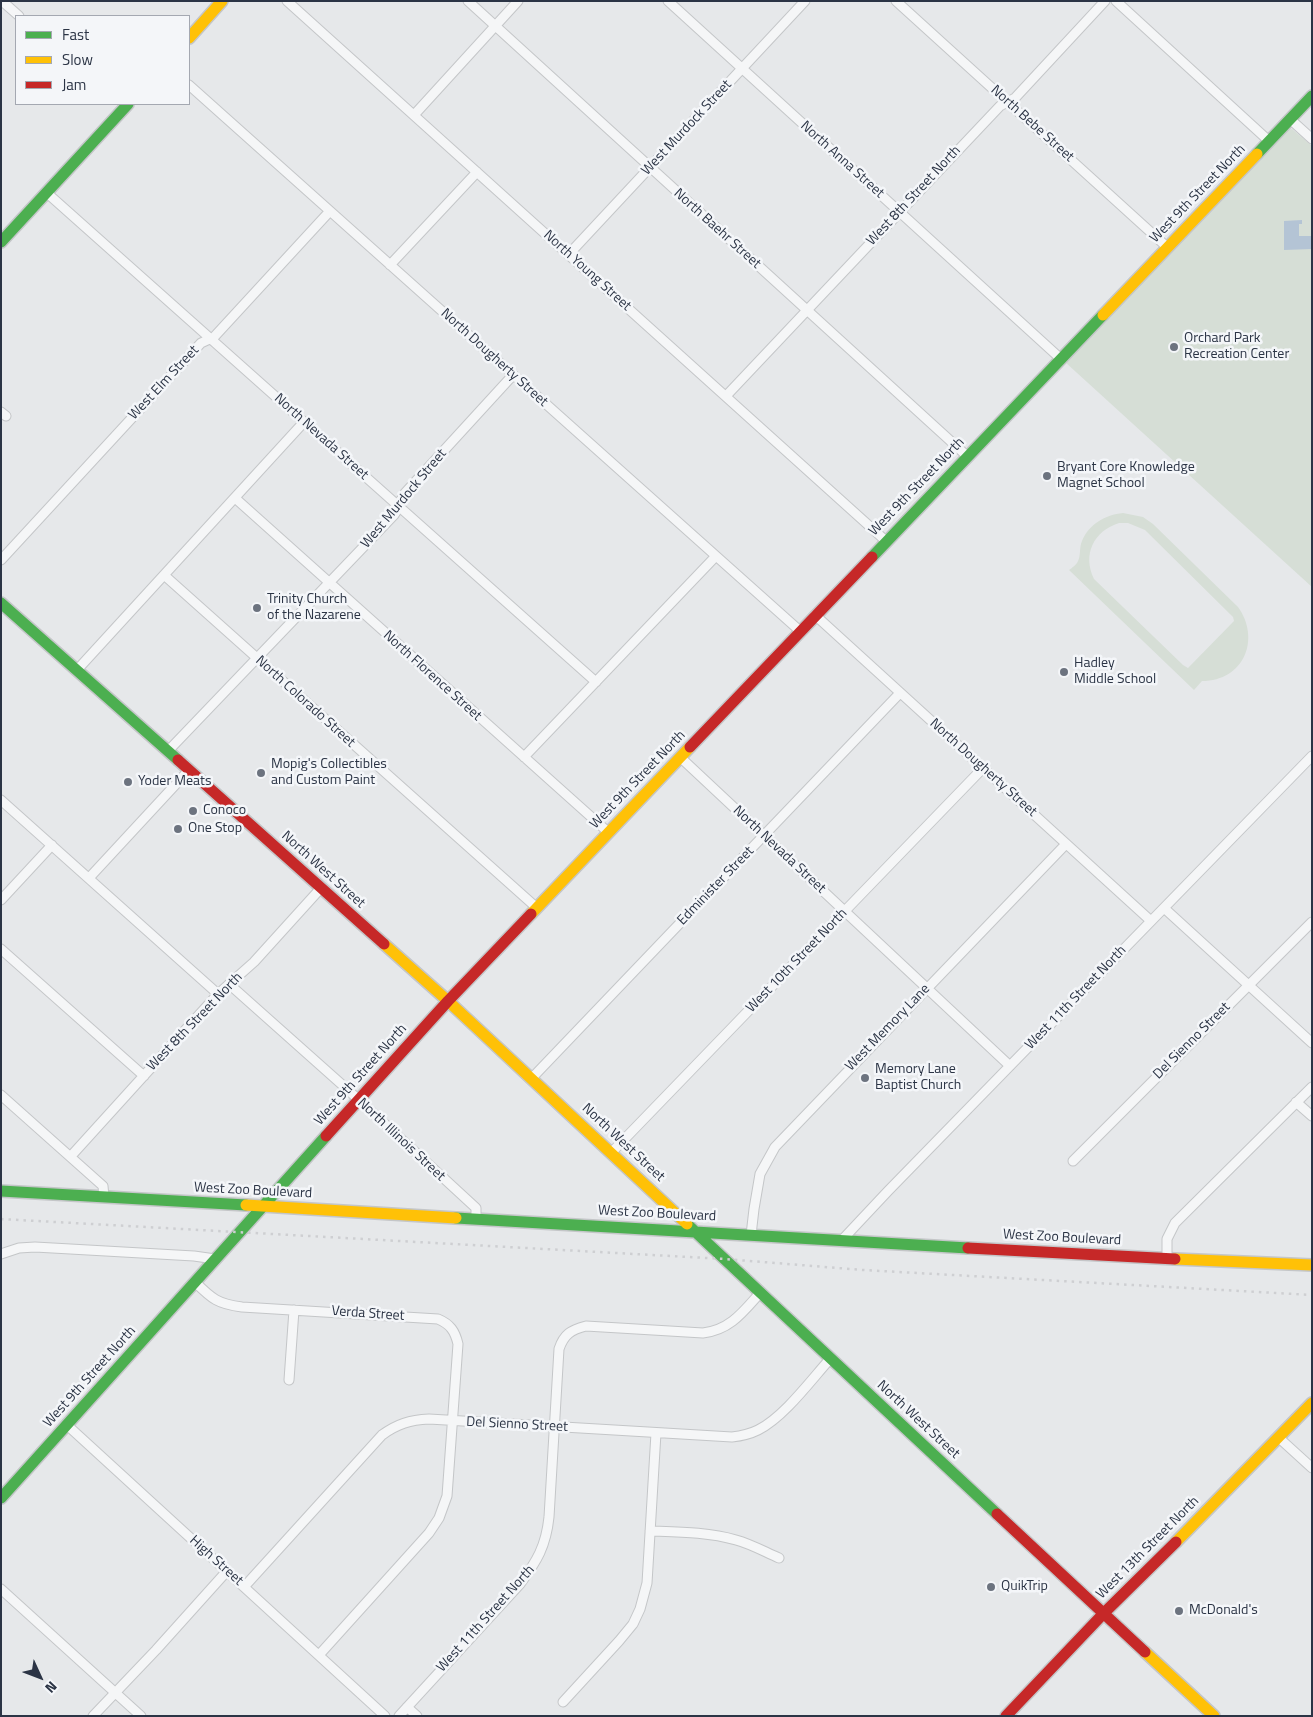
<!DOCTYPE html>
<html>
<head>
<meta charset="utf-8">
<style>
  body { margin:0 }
  #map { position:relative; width:1313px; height:1717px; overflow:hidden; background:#e6e8ea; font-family:"Titillium Web",sans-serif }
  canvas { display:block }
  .frame { position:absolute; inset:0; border:2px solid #2b3445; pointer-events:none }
  .legend { position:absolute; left:15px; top:15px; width:175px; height:90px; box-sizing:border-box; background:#f4f6f9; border:1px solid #a4a8b1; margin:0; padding:6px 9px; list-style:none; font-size:15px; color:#2b3445 }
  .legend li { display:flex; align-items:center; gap:10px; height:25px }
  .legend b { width:25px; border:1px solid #a4a8b1 }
  .north { position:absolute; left:15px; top:1652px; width:50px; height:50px; -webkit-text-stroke:4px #f4f6f9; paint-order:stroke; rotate:133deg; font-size:14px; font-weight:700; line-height:20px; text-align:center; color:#2b3445 }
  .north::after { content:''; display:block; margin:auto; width:18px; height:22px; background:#2b3445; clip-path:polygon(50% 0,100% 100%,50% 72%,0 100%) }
</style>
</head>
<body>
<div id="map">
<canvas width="1313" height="1717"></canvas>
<div class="frame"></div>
<ul class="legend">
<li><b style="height:6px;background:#4caf50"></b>Fast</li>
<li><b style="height:6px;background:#ffc107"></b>Slow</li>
<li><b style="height:6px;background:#c62828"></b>Jam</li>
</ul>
<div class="north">N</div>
</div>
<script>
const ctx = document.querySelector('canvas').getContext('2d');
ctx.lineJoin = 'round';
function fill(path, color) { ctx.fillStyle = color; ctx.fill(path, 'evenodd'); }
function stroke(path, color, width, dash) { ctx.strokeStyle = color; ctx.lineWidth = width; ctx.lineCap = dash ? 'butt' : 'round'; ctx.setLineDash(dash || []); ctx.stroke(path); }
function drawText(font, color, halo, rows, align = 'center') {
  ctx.font = font + ' "Titillium Web",sans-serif'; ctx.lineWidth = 5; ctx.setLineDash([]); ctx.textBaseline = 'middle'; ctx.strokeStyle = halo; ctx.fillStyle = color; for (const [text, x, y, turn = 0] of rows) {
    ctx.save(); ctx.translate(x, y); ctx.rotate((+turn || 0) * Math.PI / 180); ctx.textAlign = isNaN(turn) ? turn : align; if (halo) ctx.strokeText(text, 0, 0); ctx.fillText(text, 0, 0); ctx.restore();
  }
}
const green = new Path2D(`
  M 1292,129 L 1312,146 L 1312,587 L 1065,362 L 1287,130 Z
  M 1123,513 L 1143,517 L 1153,524 L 1238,607 C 1261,639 1244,681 1202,681 L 1194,690 L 1069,570 C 1072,568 1077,564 1078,561 C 1081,556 1079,547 1082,541 C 1089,524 1105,515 1123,513 ZM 1119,523 L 1128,523 L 1145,530 L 1233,617 L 1234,621 L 1188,668 L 1183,665 L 1094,579 C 1082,554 1094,531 1119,523 Z`);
const water = new Path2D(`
  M 1302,220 L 1302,224 L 1299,224 L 1299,236 L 1312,236 L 1312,249 L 1284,250 L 1284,221 Z`);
const street = new Path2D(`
  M 2,1 L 19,16
  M 287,1 L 886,541
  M 468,1 L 967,456
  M 668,1 L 1061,359
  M 896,1 L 1167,247
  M 1116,1 L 1269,141
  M 189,85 L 800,631
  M 414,115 L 518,1
  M 1290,119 L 1312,139
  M 47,193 L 596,682
  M 569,254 L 805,1
  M 390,265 L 477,172
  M 726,396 L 1000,106 L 1015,98 L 1105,1
  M 1,412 L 6,416
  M 235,498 L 608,832
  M 1,560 L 201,343 L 214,337 L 330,211
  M 164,575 L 537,908
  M 815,615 L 1151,921
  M 77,670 L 304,422
  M 168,751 L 394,515 C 399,508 400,500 405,493 L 513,375
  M 524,757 L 716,556
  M 680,757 L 1010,1066
  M 1,800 L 218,994
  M 89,878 L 189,770
  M 1,900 L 52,845
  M 1164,908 L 1312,1043
  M 1,949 L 144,1076
  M 229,984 L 348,1090 L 476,1208 L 476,1219
  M 531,1079 L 900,693
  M 1,1095 L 103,1186 L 104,1197
  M 1296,1102 L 1312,1116
  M 611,1153 L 983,768
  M 71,1156 L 188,1027 L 218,994 L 254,962 L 321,888
  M 1073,1161 L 1312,922
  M 751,1235 L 754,1209 L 760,1174 L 775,1147 L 1066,844
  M 842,1240 L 888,1191 L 1312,756
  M 1,1254 L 19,1248 L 35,1247 L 194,1256 L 215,1259
  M 1167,1259 L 1167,1239 L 1175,1223 L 1312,1087
  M 195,1282 C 212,1299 218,1304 242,1307 L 438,1319 C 450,1324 455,1331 458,1344 L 447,1496 L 439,1518 L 429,1533 L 319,1655
  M 289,1380 L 294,1310
  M 67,1425 L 385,1716
  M 1278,1437 L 1312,1468
  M 650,1531 C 679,1532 708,1532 736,1540 C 751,1544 765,1552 779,1558
  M 244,1587 L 382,1435 C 397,1424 410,1420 429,1419 L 732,1437 C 741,1436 750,1434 758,1430 C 784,1417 811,1380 830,1359
  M 1,1589 L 141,1716
  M 563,1702 L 619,1641 L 633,1624 L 640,1609 L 647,1583 L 656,1433
  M 407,1707 L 417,1716
  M 93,1716 L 156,1650 L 227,1571
  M 399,1716 L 520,1584 C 537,1561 546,1546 549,1517 L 559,1349 C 564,1334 571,1330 586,1326 L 703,1333 C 730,1330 743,1312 760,1293`);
const fast = new Path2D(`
  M 1257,154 L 1312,96
  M 1,242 L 128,104
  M 872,557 L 1103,315
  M 1,603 L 178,760
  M 1,1191 L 246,1205
  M 456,1218 L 968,1248
  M 687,1224 L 997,1514
  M 1,1498 L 326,1136`);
const slow = new Path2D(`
  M 189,38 L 222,1
  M 1103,315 L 1257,154
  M 531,914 L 690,747
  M 384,944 L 448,1001 L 687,1224
  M 246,1205 L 456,1218
  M 1175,1259 L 1312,1265
  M 1176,1542 L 1312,1403
  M 1145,1652 L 1214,1716`);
const jam = new Path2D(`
  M 690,747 L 872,557
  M 178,760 L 384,944
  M 326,1136 L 448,1001 L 531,914
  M 968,1248 L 1175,1259
  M 997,1514 L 1145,1652
  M 1006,1716 L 1104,1613 L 1176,1542`);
const rail = new Path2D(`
  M 1,1219 L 725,1259 L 863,1270 L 1312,1295`);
const markers = [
  [1174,347,5,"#6c737f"],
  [1047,476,5,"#6c737f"],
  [257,608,5,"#6c737f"],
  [1064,672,5,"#6c737f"],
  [261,773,5,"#6c737f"],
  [128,782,5,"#6c737f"],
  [193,811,5,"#6c737f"],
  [178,829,5,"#6c737f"],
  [865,1078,5,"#6c737f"],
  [991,1587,5,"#6c737f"],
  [1179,1611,5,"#6c737f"]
];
const streetNames = [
  ["North Bebe Street",1032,124,42],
  ["West Murdock Street",687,128,-47],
  ["North Anna Street",842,160,42],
  ["West 9th Street North",1198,194,-46],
  ["West 8th Street North",914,196,-47],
  ["North Baehr Street",717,229,42],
  ["North Young Street",587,271,42],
  ["North Dougherty Street",494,358,42],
  ["West Elm Street",164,383,-47],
  ["North Nevada Street",321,437,42],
  ["West 9th Street North",917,487,-46],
  ["West Murdock Street",404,499,-50],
  ["North Florence Street",432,676,42],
  ["North Colorado Street",305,702,42],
  ["North Dougherty Street",983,768,42],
  ["West 9th Street North",638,780,-46],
  ["North Nevada Street",779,850,43],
  ["North West Street",323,870,42],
  ["Edminister Street",716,886,-46],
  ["West 10th Street North",797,961,-46],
  ["West 11th Street North",1076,998,-46],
  ["West 8th Street North",195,1022,-46],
  ["West Memory Lane",888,1028,-46],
  ["Del Sienno Street",1192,1041,-45],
  ["West 9th Street North",361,1075,-48],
  ["North Illinois Street",401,1140,43],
  ["North West Street",623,1143,43],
  ["West Zoo Boulevard",253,1191,3],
  ["West Zoo Boulevard",657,1214,3],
  ["West Zoo Boulevard",1062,1238,3],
  ["Verda Street",368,1314,4],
  ["West 9th Street North",90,1377,-48],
  ["North West Street",918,1420,43],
  ["Del Sienno Street",517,1425,3],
  ["West 13th Street North",1148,1548,-45],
  ["High Street",216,1561,42],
  ["West 11th Street North",486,1619,-48]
];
const poiNames = [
  ["Orchard Park",1184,339],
  ["Recreation Center",1184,355],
  ["Bryant Core Knowledge",1057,468],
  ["Magnet School",1057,484],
  ["Trinity Church",267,600],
  ["of the Nazarene",267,616],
  ["Hadley",1074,664],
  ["Middle School",1074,680],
  ["Mopig's Collectibles",271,765],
  ["and Custom Paint",271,781],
  ["Yoder Meats",138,782],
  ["Conoco",203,811],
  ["One Stop",188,829],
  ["Memory Lane",875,1070],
  ["Baptist Church",875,1086],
  ["QuikTrip",1001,1587],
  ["McDonald's",1189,1611]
];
fill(green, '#d6ded6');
fill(water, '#b4c4d5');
stroke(street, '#c4c6c8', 11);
stroke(fast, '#c4c6c8', 14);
stroke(slow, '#c4c6c8', 14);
stroke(jam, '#c4c6c8', 14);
stroke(street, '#f5f6f7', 9);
stroke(fast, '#4caf50', 11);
stroke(slow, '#ffc107', 11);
stroke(jam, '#c62828', 11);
stroke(rail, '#cecfd2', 2.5, [2.5, 5]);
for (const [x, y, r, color] of markers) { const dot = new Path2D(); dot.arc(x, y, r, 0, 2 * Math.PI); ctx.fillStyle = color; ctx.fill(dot); stroke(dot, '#f4f6f9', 2); }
drawText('14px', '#2b3445', '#f4f6f9', streetNames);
drawText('14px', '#2b3445', '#f4f6f9', poiNames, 'left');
</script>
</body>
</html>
